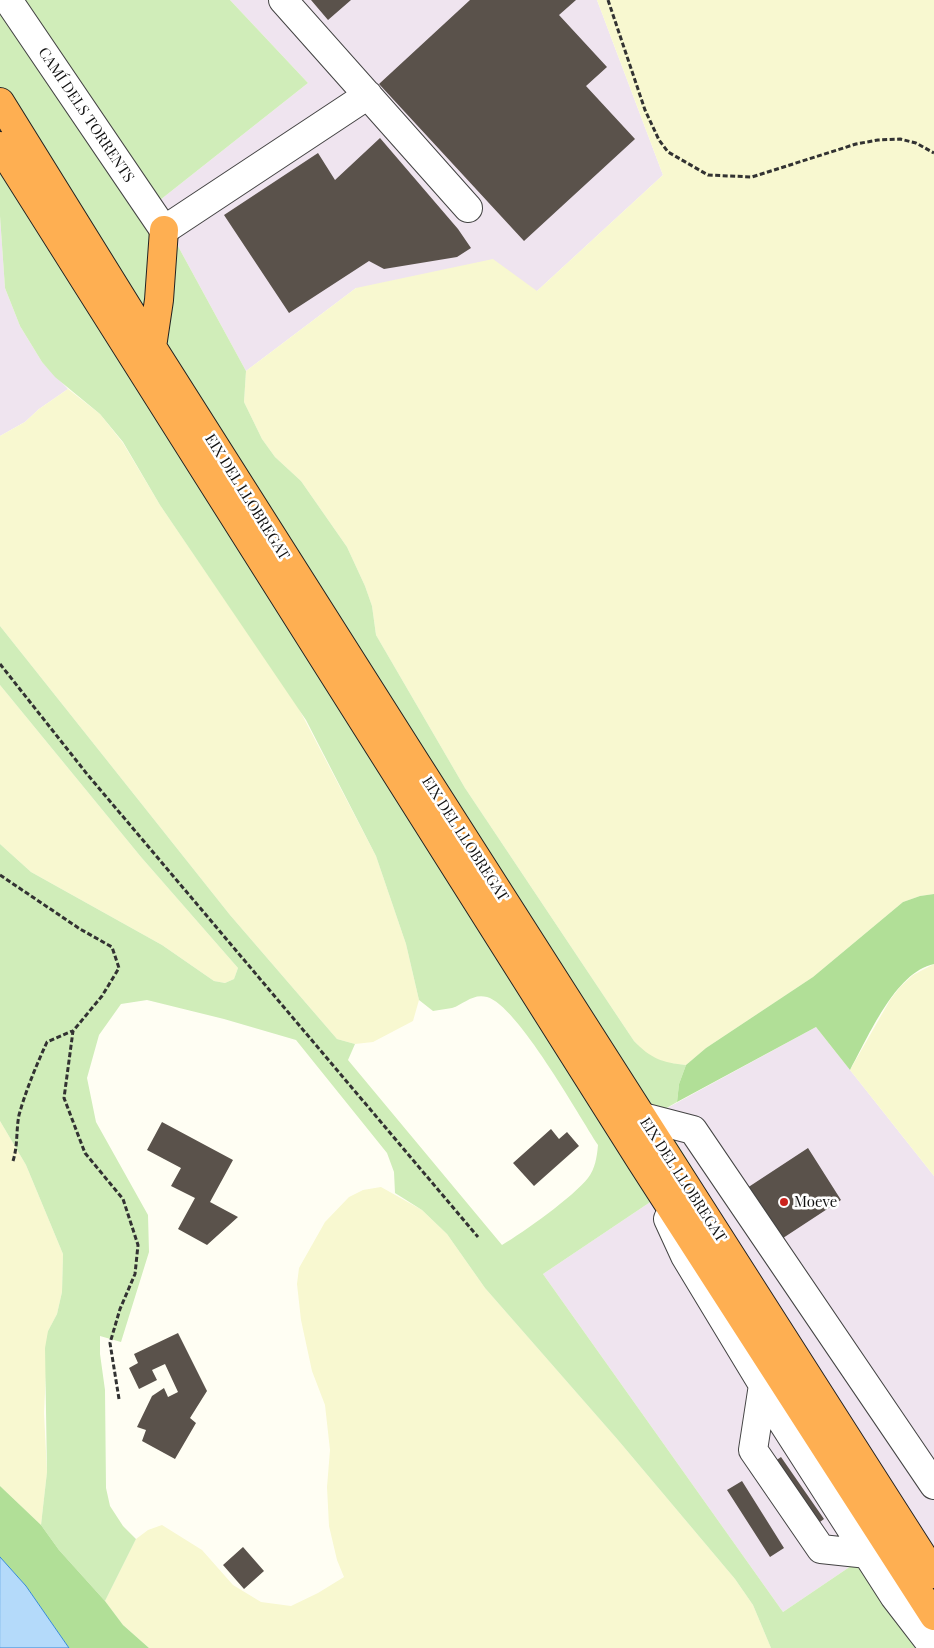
<!DOCTYPE html>
<html>
<head>
<meta charset="utf-8">
<style>
  body { margin:0 }
  canvas { display:block; background:#fffef3 }
</style>
</head>
<body>
<canvas width="934" height="1648"></canvas>
<script>
const ctx = document.querySelector('canvas').getContext('2d');
ctx.lineJoin = 'round';
function fill(path, color) { ctx.fillStyle = color; ctx.fill(path, 'evenodd'); }
function stroke(path, color, width, dash) { ctx.strokeStyle = color; ctx.lineWidth = width; ctx.lineCap = dash ? 'butt' : 'round'; ctx.setLineDash(dash || []); ctx.stroke(path); }
function drawText(font, color, halo, rows, align = 'center') {
  ctx.font = font + ' "Playfair Display",serif'; ctx.lineWidth = 5; ctx.setLineDash([]); ctx.textBaseline = 'middle'; ctx.strokeStyle = halo; ctx.fillStyle = color; for (const [text, x, y, turn = 0] of rows) {
    ctx.save(); ctx.translate(x, y); ctx.rotate((+turn || 0) * Math.PI / 180); ctx.textAlign = isNaN(turn) ? turn : align; if (halo) ctx.strokeText(text, 0, 0); ctx.fillText(text, 0, 0); ctx.restore();
  }
}
const industrial = new Path2D(`
  M 230,0 L 597,0 L 663,175 L 537,291 L 356,288 L 246,371 L 155,204 L 308,83 Z
  M 0,216 L 5,288 L 20,326 L 42,362 L 68,389 L 39,409 L 25,422 L 0,436 Z
  M 816,1027 L 934,1176 L 934,1548 L 916,1522 L 783,1612 L 543,1274 L 695,1172 L 658,1113 Z`);
const farmland = new Path2D(`
  M 597,0 L 934,0 L 934,894 L 920,896 L 903,902 L 813,977 L 706,1048 L 686,1065 L 667,1063 L 647,1055 L 634,1041 L 465,788 L 376,635 L 372,606 L 365,586 L 347,547 L 301,481 L 275,457 L 262,439 L 244,402 L 246,371 L 356,288 L 493,259 L 537,291 L 663,175 Z
  M 68,389 L 100,414 L 123,443 L 160,505 L 298,707 L 376,856 L 406,944 L 419,1000 L 413,1021 L 373,1042 L 355,1044 L 337,1039 L 230,915 L 0,626 L 0,436 L 25,422 L 39,409 Z
  M 0,685 L 141,857 L 238,968 L 234,979 L 225,983 L 214,981 L 162,945 L 31,872 L 0,844 Z
  M 934,964 L 934,1176 L 850,1070 L 890,1000 L 900,987 L 913,975 Z
  M 0,1121 L 26,1165 L 63,1254 L 62,1292 L 57,1314 L 48,1331 L 44,1413 L 47,1472 L 41,1525 L 0,1486 Z
  M 381,1187 L 422,1210 L 447,1234 L 485,1288 L 618,1440 L 735,1579 L 753,1605 L 771,1648 L 149,1648 L 123,1625 L 105,1601 L 136,1539 L 148,1530 L 162,1525 L 202,1550 L 233,1585 L 261,1602 L 291,1606 L 318,1593 L 344,1577 L 337,1560 L 329,1526 L 327,1487 L 330,1450 L 325,1405 L 312,1371 L 301,1320 L 297,1284 L 299,1268 L 325,1222 L 349,1197 L 363,1190 Z`);
const green = new Path2D(`
  M 0,0 L 230,0 L 308,83 L 155,204 L 246,371 L 244,402 L 262,439 L 275,457 L 301,481 L 347,547 L 365,586 L 372,606 L 376,635 L 465,788 L 634,1041 C 650,1058 663,1063 686,1065 L 679,1084 L 677,1102 L 658,1113 L 695,1172 L 543,1274 L 783,1612 L 916,1522 L 934,1548 L 934,1648 L 771,1648 L 753,1605 L 735,1579 L 618,1440 L 485,1288 L 447,1234 L 422,1210 L 395,1193 L 394,1172 L 387,1153 L 296,1040 L 224,1019 L 147,1000 L 121,1004 L 99,1035 L 87,1078 L 96,1122 L 148,1215 L 149,1252 L 121,1342 L 100,1336 L 100,1354 L 105,1390 L 106,1488 L 110,1506 L 123,1526 L 136,1539 L 105,1601 L 59,1550 L 41,1525 L 47,1472 L 45,1348 L 48,1331 L 57,1314 L 62,1292 L 63,1254 L 26,1165 L 0,1121 L 0,844 L 31,872 L 162,945 L 214,981 L 225,983 L 234,979 L 238,968 L 141,857 L 0,685 L 0,626 L 230,915 L 337,1039 L 355,1044 L 348,1060 L 502,1245 C 524,1232 573,1197 588,1178 C 595,1169 597,1157 598,1145 C 579,1116 517,1005 487,997 C 473,993 464,1004 452,1008 C 446,1009 439,1010 433,1011 L 419,1000 L 406,944 L 376,856 L 306,720 L 160,505 L 123,442 L 100,414 L 55,377 L 42,362 L 20,326 L 5,288 L 0,216 Z`);
const forest = new Path2D(`
  M 934,894 L 934,964 C 895,972 868,1038 850,1070 L 816,1027 L 677,1102 L 679,1084 L 686,1065 L 706,1048 L 813,977 L 903,902 L 920,896 Z
  M 0,1486 L 41,1525 L 59,1550 L 105,1601 L 123,1625 L 149,1648 L 69,1648 L 26,1586 L 0,1557 Z`);
const water = new Path2D(`
  M 0,1557 L 26,1586 L 69,1648 L 0,1648 Z`);
const building = new Path2D(`
  M 311,0 L 351,0 L 328,20 Z
  M 470,0 L 576,0 L 559,15 L 607,67 L 586,86 L 635,139 L 524,241 L 379,84 Z
  M 380,138 L 458,229 L 471,248 L 457,257 L 384,269 L 369,261 L 289,313 L 224,215 L 318,153 L 335,180 Z
  M 162,1122 L 233,1160 L 210,1202 L 238,1217 L 207,1245 L 178,1229 L 195,1198 L 171,1186 L 181,1168 L 147,1150 Z
  M 551,1129 L 559,1139 L 567,1132 L 579,1146 L 534,1186 L 513,1163 Z
  M 808,1148 L 841,1200 L 780,1240 L 747,1188 Z
  M 178,1333 L 207,1391 L 190,1418 L 196,1423 L 175,1459 L 142,1441 L 146,1430 L 137,1427 L 152,1396 L 164,1388 L 168,1397 L 178,1392 L 165,1364 L 152,1370 L 157,1380 L 139,1389 L 129,1368 L 138,1363 L 134,1354 Z
  M 781,1457 L 824,1519 L 801,1536 L 758,1473 Z
  M 742,1481 L 784,1548 L 770,1557 L 727,1490 Z
  M 243,1547 L 264,1571 L 244,1589 L 223,1565 Z`);
const path = new Path2D(`
  M 608,0 L 645,110 L 659,140 L 668,152 L 708,175 L 752,177 L 856,144 L 878,140 L 900,139 L 916,143 L 934,153
  M 0,664 L 87,774 L 478,1237
  M 0,875 L 80,929 L 112,947 L 119,968 L 102,996 L 73,1031 L 64,1098 L 85,1153 L 123,1199 L 138,1245 L 135,1274 L 120,1309 L 110,1343 L 119,1399
  M 13,1161 C 18,1145 16,1130 19,1115 C 26,1090 36,1066 47,1042 L 72,1031`);
const minor = new Path2D(`
  M 8,0 L 164,230 L 368,95
  M 283,0 L 468,208
  M 643,1117 L 693,1130 L 934,1485
  M 668,1219 L 685,1256 L 763,1385 L 783,1423 L 894,1596 L 934,1648
  M 763,1385 L 753,1450 L 821,1549 L 868,1554`);
const highway = new Path2D(`
  M 0,102 L 152,347 L 416,763 L 934,1574
  M 0,146 L 641,1161 L 934,1616
  M 152,347 L 159,300 L 164,230`);
const markers = [
  [784,1202,5,"#cb231d"]
];
const streetNames = [
  ["CAMÍ DELS TORRENTS",86,115,56],
  ["EIX DEL LLOBREGAT",247,497,58],
  ["EIX DEL LLOBREGAT",465,839,57],
  ["EIX DEL LLOBREGAT",683,1180,57]
];
const poiNames = [
  ["Moeve",794,1202]
];
fill(industrial, '#efe4ef');
fill(farmland, '#f8f8d0');
fill(green, '#d0edb9');
fill(forest, '#b1df97');
fill(water, '#b4dafa');
stroke(water, '#3589d7', 1);
fill(building, '#5a524b');
stroke(minor, '#434343', 30);
stroke(highway, '#212121', 30);
stroke(path, '#323232', 3, [5, 2.5]);
stroke(minor, '#fff', 28);
stroke(highway, '#feaf52', 28);
for (const [x, y, r, color] of markers) { const dot = new Path2D(); dot.arc(x, y, r, 0, 2 * Math.PI); ctx.fillStyle = color; ctx.fill(dot); stroke(dot, '#fff', 2); }
drawText('15px', '#101010', '#fff', streetNames);
drawText('15px', '#101010', '#fff', poiNames, 'left');
</script>
</body>
</html>
